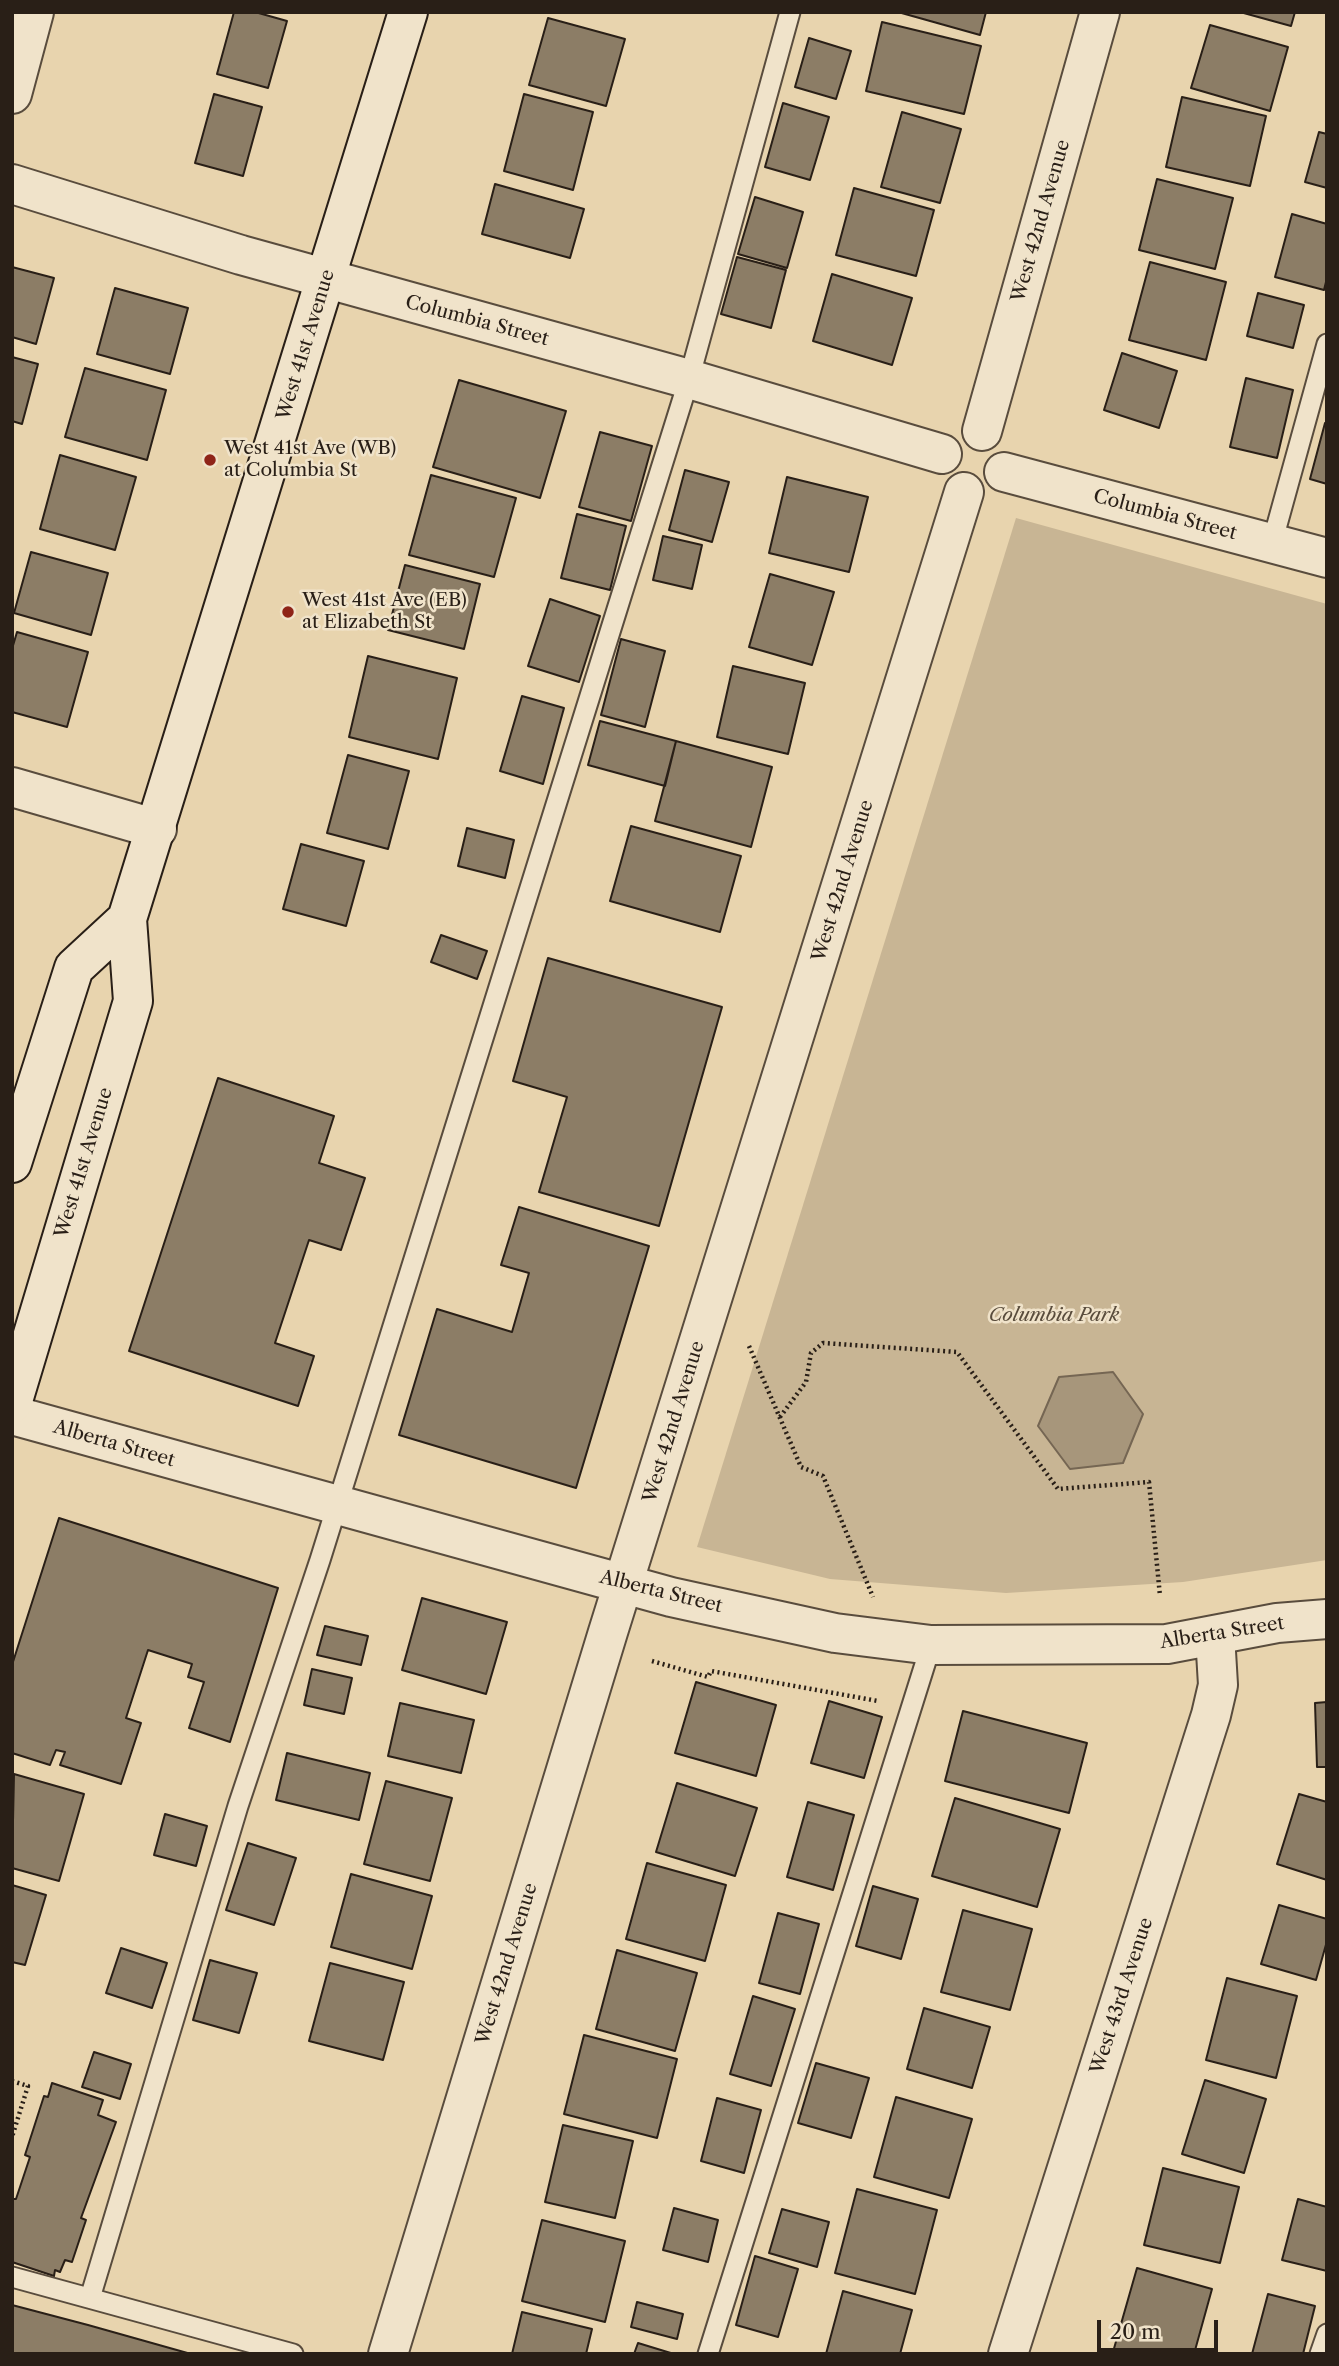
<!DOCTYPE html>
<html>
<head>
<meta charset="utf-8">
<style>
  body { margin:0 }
  #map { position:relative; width:1339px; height:2366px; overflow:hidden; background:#e8d4ae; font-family:"Libre Caslon Text",serif }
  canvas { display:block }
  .frame { position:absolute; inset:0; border:14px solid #291f17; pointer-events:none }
  .scale { position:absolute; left:1097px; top:2320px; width:121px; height:32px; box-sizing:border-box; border:4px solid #291f17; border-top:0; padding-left:9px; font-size:21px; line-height:24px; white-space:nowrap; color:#291f17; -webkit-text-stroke:5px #f0e3ca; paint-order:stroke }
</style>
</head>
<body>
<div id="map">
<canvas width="1339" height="2366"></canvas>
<div class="frame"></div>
<div class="scale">20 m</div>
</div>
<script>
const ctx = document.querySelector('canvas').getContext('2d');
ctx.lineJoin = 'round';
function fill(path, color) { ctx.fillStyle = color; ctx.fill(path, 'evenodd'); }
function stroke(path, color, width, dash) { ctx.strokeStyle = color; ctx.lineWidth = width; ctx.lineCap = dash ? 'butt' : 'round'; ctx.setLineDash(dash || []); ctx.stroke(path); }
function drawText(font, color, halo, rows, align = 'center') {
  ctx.font = font + ' "Libre Caslon Text",serif'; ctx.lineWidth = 5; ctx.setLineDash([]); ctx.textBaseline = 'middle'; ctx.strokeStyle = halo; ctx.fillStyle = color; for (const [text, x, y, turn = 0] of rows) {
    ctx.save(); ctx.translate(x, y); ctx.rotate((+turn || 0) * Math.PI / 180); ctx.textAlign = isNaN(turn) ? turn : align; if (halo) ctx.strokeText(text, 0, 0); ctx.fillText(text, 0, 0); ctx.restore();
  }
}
const green = new Path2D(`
  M 1016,518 L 1327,604 L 1327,1560 L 1183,1582 L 1006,1593 L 830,1579 L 697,1547 Z`);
const water = new Path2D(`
  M 1113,1372 L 1143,1414 L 1123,1463 L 1070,1469 L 1038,1426 L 1059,1377 Z`);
const building = new Path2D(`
  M 234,12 L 255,12 L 287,21 L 268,88 L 217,74 Z
  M 898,12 L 986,12 L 980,35 Z
  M 1240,12 L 1295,12 L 1291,26 Z
  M 548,18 L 625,39 L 606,106 L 529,85 Z
  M 882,22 L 981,46 L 964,114 L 866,91 Z
  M 1210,25 L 1288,47 L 1270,111 L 1191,88 Z
  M 809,38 L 851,51 L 836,99 L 795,87 Z
  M 214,94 L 262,107 L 243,176 L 195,163 Z
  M 524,94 L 593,112 L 573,190 L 504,171 Z
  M 1182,97 L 1266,116 L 1250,186 L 1166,167 Z
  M 783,103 L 829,117 L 810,180 L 765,167 Z
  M 902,112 L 961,129 L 940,203 L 881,187 Z
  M 1319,132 L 1327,134 L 1327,188 L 1305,182 Z
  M 1157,179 L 1233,198 L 1215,269 L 1139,250 Z
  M 495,184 L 584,209 L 570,258 L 482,234 Z
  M 854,188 L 934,210 L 916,276 L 836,255 Z
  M 755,197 L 803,212 L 787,268 L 738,254 Z
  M 1292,214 L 1327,224 L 1327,278 L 1324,290 L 1275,277 Z
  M 737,257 L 786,270 L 771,328 L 721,314 Z
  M 1150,262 L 1226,282 L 1206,360 L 1129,340 Z
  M 12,267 L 54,278 L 36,344 L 12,337 Z
  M 832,274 L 912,298 L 892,365 L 813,341 Z
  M 115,288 L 188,308 L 170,374 L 97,354 Z
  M 1258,293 L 1304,305 L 1293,348 L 1247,336 Z
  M 1122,353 L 1177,371 L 1159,428 L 1104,410 Z
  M 12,357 L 38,364 L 22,424 L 12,421 Z
  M 85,368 L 166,390 L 147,460 L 65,437 Z
  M 1246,378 L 1293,390 L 1277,458 L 1230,447 Z
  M 459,380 L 566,411 L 540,498 L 433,467 Z
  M 1325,423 L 1327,424 L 1327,484 L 1310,479 Z
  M 600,432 L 652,446 L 631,521 L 579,507 Z
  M 60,455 L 136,477 L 115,550 L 40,529 Z
  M 685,470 L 729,482 L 712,542 L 669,530 Z
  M 431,475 L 516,498 L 494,577 L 409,555 Z
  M 787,477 L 868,497 L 849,572 L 769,553 Z
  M 577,514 L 626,526 L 610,590 L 561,578 Z
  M 663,536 L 702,545 L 692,589 L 653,580 Z
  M 31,552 L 108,573 L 91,635 L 14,613 Z
  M 405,565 L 480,584 L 464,649 L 388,630 Z
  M 770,574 L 834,592 L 812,665 L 749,647 Z
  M 550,599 L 600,616 L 579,682 L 528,666 Z
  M 17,632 L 88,652 L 67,727 L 12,712 L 12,649 Z
  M 621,639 L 665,651 L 645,727 L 601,715 Z
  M 368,656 L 457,678 L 438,759 L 349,737 Z
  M 733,666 L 805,683 L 788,754 L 717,737 Z
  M 522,696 L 564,708 L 543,784 L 500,771 Z
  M 600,721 L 676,741 L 665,786 L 588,765 Z
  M 676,741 L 772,767 L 751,847 L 655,821 Z
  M 348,755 L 409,771 L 388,849 L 327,833 Z
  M 631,826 L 741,856 L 720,932 L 610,901 Z
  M 467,828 L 514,840 L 505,878 L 458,866 Z
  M 301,844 L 364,861 L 346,926 L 283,909 Z
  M 441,935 L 487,951 L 477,979 L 431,962 Z
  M 548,958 L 722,1007 L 659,1226 L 539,1192 L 567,1097 L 513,1081 Z
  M 218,1078 L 334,1116 L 319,1163 L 365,1178 L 341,1250 L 309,1240 L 275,1343 L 314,1356 L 298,1406 L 129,1351 Z
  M 519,1207 L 649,1246 L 576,1488 L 399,1435 L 437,1309 L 512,1332 L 529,1273 L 501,1265 Z
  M 59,1518 L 278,1588 L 230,1742 L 189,1728 L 204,1682 L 188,1677 L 192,1664 L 148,1650 L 126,1718 L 141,1723 L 121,1784 L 60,1765 L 65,1752 L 56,1750 L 50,1765 L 12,1753 L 12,1665 Z
  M 422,1598 L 507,1622 L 486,1694 L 402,1670 Z
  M 325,1626 L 368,1636 L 361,1665 L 317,1655 Z
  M 312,1669 L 352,1678 L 344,1714 L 304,1705 Z
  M 696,1682 L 776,1705 L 756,1776 L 675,1753 Z
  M 829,1701 L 882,1717 L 864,1778 L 811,1763 Z
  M 1327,1702 L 1327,1767 L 1317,1767 L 1315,1703 Z
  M 400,1703 L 474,1720 L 461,1773 L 388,1756 Z
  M 963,1711 L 1087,1743 L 1069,1813 L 945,1781 Z
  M 287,1753 L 370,1773 L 359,1820 L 276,1800 Z
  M 14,1774 L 84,1794 L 59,1881 L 12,1868 Z
  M 386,1781 L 452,1798 L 430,1881 L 364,1864 Z
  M 677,1783 L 757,1808 L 735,1876 L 656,1852 Z
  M 1299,1794 L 1327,1802 L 1327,1880 L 1277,1864 Z
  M 955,1798 L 1060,1829 L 1037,1907 L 932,1876 Z
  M 808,1802 L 854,1815 L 833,1890 L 787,1877 Z
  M 165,1814 L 207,1826 L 196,1866 L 154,1855 Z
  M 248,1843 L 296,1858 L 274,1925 L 226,1910 Z
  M 647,1863 L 726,1885 L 705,1961 L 626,1939 Z
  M 351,1874 L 432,1896 L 412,1969 L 331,1947 Z
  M 12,1885 L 46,1895 L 25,1965 L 12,1962 Z
  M 873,1886 L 918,1899 L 901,1959 L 856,1946 Z
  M 1279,1905 L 1327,1919 L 1327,1941 L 1316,1980 L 1261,1964 Z
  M 963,1910 L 1032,1929 L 1010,2010 L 941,1992 Z
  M 778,1913 L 819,1924 L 800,1994 L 759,1983 Z
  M 121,1948 L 167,1963 L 152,2008 L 106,1993 Z
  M 617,1950 L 697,1973 L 675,2051 L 596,2029 Z
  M 210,1960 L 257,1973 L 239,2033 L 193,2020 Z
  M 330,1963 L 404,1982 L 383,2060 L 309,2041 Z
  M 1227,1978 L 1297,1996 L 1276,2078 L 1206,2060 Z
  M 753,1996 L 795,2009 L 771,2086 L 730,2074 Z
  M 924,2008 L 990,2027 L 972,2088 L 907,2069 Z
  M 584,2035 L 677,2059 L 657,2138 L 564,2114 Z
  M 94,2052 L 131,2064 L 120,2099 L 82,2087 Z
  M 816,2063 L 869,2078 L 851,2138 L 798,2123 Z
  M 1205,2080 L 1266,2099 L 1244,2173 L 1182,2154 Z
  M 52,2083 L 103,2100 L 98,2115 L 116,2122 L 81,2218 L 86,2220 L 72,2262 L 65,2260 L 60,2272 L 55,2270 L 54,2276 L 12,2262 L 12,2199 L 16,2199 L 30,2157 L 25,2155 L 44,2096 L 48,2097 Z
  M 896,2097 L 972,2119 L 949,2198 L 874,2177 Z
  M 717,2098 L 761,2110 L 744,2173 L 701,2161 Z
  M 563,2125 L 633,2141 L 615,2218 L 545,2202 Z
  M 1163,2168 L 1239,2187 L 1220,2263 L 1144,2245 Z
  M 857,2189 L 937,2210 L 915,2294 L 835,2273 Z
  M 1298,2199 L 1327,2207 L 1327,2271 L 1282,2260 Z
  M 674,2208 L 718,2220 L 708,2262 L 663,2250 Z
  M 782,2209 L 829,2222 L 817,2267 L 769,2253 Z
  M 542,2220 L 625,2241 L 605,2322 L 522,2301 Z
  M 755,2256 L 798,2269 L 778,2337 L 736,2325 Z
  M 1137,2268 L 1212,2289 L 1194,2354 L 1113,2352 Z
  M 843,2291 L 912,2310 L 900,2354 L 826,2354 Z
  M 1268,2294 L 1315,2306 L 1303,2354 L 1252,2354 Z
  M 637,2302 L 683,2314 L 677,2339 L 631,2327 Z
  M 12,2305 L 88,2325 L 191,2354 L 12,2354 Z
  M 522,2312 L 592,2329 L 586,2354 L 512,2354 Z
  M 638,2343 L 674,2354 L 634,2354 Z`);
const path = new Path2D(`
  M 749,1346 L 801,1467 L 823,1476 L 873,1597
  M 780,1417 L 806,1382 L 811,1353 L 823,1343 L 957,1352 L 1058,1489 L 1149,1482 L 1160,1596
  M 652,1661 L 708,1677 L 711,1671 L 878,1701
  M 12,2081 L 28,2086 L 12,2137`);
const lane = new Path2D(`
  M 1272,543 L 1327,344
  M 12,2277 L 293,2354
  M 90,2298 L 238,1806 L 320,1560 L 689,379 L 790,12
  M 708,2354 L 931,1645
  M 1320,2354 L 1327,2334`);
const street = new Path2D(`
  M 12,94 L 34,12
  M 12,184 L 241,255 L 689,379 L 942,454
  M 982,431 L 1100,12
  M 1004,472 L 1327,558
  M 12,787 L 157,829
  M 12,1415 L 671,1597 L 835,1633 L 931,1645 L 1167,1644 L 1277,1623 L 1327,1619
  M 388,2354 L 608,1632 L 964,492
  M 1008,2354 L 1211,1715 L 1218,1685 L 1215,1635`);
const secondary = new Path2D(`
  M 12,1163 L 74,968 L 127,919
  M 12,1404 L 133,1001 L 127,919 L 408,12`);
const markers = [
  [210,460,7,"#8f2418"],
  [288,612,7,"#8f2418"]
];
const streetNames = [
  ["West 42nd Avenue",1041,221,-74],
  ["Columbia Street",477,321,15],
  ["West 41st Avenue",306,345,-73],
  ["Columbia Street",1165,515,15],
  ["West 42nd Avenue",843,881,-73],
  ["West 41st Avenue",84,1163,-73],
  ["West 42nd Avenue",674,1422,-73],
  ["Alberta Street",114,1444,16],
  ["Alberta Street",661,1592,14],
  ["Alberta Street",1222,1633,-9],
  ["West 42nd Avenue",507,1964,-73],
  ["West 43rd Avenue",1122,1996,-72]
];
const poiNames = [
  ["West 41st Ave (WB)",224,449],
  ["at Columbia St",224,471],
  ["West 41st Ave (EB)",302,601],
  ["at Elizabeth St",302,623]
];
const parkNames = [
  ["Columbia Park",1054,1316]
];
fill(green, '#c8b594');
fill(water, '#a7967b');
stroke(water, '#756653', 2);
fill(building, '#8c7d66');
stroke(building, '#291f17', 2);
stroke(lane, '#594c3d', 23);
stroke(street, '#594c3d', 42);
stroke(secondary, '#291f17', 42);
stroke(path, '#291f17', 4.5, [2, 3.5]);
stroke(lane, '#f0e3ca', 19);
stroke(street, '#f0e3ca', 38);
stroke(secondary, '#f0e3ca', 38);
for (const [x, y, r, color] of markers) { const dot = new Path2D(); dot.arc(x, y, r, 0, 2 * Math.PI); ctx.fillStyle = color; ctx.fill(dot); stroke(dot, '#f0e3ca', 2.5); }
drawText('19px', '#291f17', '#f0e3ca', streetNames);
drawText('19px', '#291f17', '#f0e3ca', poiNames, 'left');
drawText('italic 19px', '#594c3c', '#f0e3ca', parkNames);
</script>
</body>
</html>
